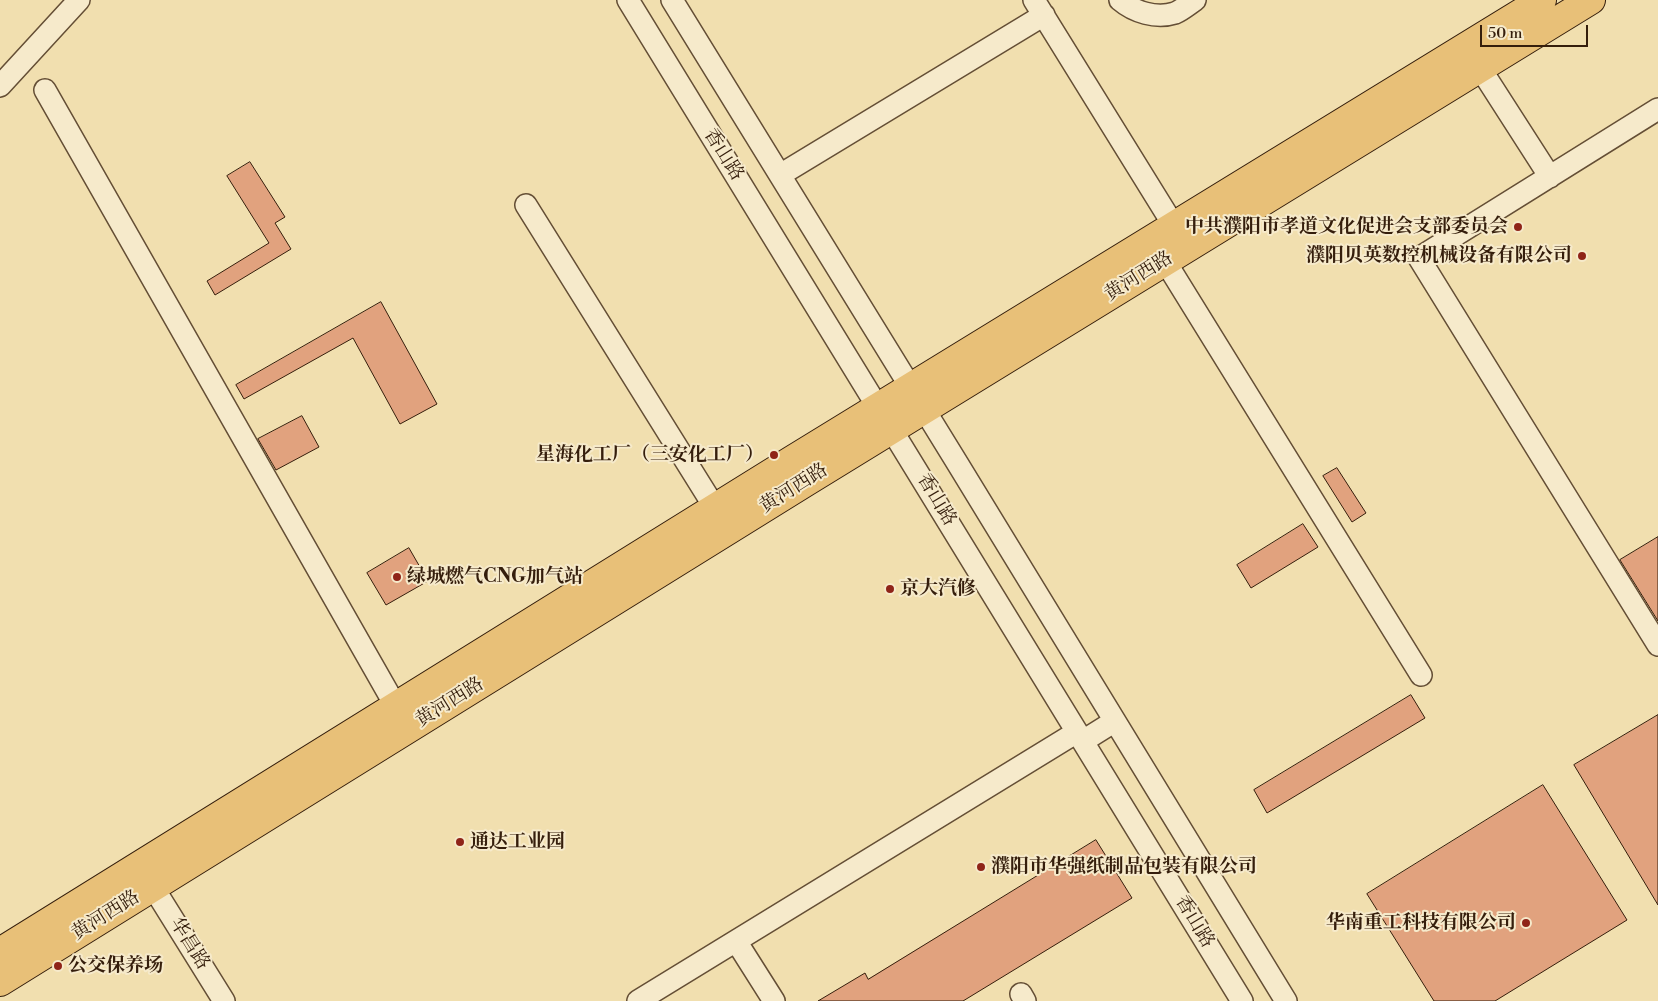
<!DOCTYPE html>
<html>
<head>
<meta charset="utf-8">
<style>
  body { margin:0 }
  #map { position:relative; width:1658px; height:1001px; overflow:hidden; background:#f1dfaf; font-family:"Libre Bodoni",serif }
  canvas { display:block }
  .scale { position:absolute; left:1480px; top:25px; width:108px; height:22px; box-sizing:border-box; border:2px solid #351e0c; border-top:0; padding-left:6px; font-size:15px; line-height:18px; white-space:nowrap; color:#351e0c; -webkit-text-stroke:4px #f6eacb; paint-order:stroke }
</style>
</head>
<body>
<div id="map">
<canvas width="1658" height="1001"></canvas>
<div class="scale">50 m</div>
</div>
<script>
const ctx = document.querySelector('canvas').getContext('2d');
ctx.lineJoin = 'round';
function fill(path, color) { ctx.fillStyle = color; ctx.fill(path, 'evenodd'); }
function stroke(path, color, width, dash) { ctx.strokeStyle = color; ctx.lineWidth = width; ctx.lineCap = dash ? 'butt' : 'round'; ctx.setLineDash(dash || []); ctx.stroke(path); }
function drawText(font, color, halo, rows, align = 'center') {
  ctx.font = font + ' "Libre Bodoni","Noto Serif SC",serif'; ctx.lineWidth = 4; ctx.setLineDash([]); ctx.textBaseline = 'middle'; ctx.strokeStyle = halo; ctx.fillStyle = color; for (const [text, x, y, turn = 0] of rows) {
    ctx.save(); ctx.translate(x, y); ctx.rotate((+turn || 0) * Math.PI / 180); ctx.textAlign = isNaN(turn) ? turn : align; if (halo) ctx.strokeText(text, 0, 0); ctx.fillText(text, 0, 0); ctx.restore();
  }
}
const building = new Path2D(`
  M 250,162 L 285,217 L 275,223 L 291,249 L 215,295 L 207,281 L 269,243 L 227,176 Z
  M 381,302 L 437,404 L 400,424 L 353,338 L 244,399 L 236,385 Z
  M 302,416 L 319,447 L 276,470 L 258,439 Z
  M 1337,468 L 1366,513 L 1352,522 L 1323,476 Z
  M 1303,524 L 1318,547 L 1251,588 L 1237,565 Z
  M 1658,537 L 1658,621 L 1620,560 Z
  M 409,548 L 428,581 L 386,605 L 367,573 Z
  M 1411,695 L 1425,718 L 1267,813 L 1254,790 Z
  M 1658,715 L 1658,905 L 1574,765 Z
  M 1543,785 L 1627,920 L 1495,1001 L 1434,1001 L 1367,894 Z
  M 1096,840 L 1132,898 L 963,1001 L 818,1001 L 865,973 L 868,979 Z`);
const minor = new Path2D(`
  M 628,0 L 1242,1001
  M 672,0 L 956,461 L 1286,1001
  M 1034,0 L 1174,226
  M 1120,0 C 1134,12 1156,19 1175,13 C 1182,10 1189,4 1195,0
  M 1480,68 L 1550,177
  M 0,86 L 79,0
  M 45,90 L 403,719
  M 1658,109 L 1419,258 L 1658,645
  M 780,175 L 1044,15
  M 526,205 L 715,508
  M 1165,261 L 1421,675
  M 1083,741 L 1115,721
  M 153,887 L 224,1001
  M 736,941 L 774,1001
  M 1021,994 L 1025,1001
  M 638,1001 L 1077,732`);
const major = new Path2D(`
  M 0,952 L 792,460 L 1542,0
  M 0,982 L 806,482 L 1591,0`);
const markers = [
  [1518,227,5,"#8f2418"],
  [1582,256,5,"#8f2418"],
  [774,455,5,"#8f2418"],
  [397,577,5,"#8f2418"],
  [890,589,5,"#8f2418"],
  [460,842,5,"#8f2418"],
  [981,867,5,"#8f2418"],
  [1526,923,5,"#8f2418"],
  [58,966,5,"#8f2418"]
];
const streetNames = [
  ["香山路",723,155,58],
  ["黄河西路",1139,277,-32],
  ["黄河西路",794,489,-32],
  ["香山路",936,500,59],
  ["黄河西路",450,703,-32],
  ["黄河西路",106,916,-32],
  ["香山路",1194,922,59],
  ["华昌路",189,944,58]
];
const poiNames = [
  ["中共濮阳市孝道文化促进会支部委员会",1508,227,"right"],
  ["濮阳贝英数控机械设备有限公司",1572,256,"right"],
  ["星海化工厂（三安化工厂）",764,455,"right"],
  ["绿城燃气CNG加气站",407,577],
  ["京大汽修",900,589],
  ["通达工业园",470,842],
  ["濮阳市华强纸制品包装有限公司",991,867],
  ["华南重工科技有限公司",1516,923,"right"],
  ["公交保养场",68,966]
];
fill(building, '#e1a27e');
stroke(building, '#351e0c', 1);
stroke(minor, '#644e35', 24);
stroke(major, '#351e0c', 30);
stroke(minor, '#f6eacb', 21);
stroke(major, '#e8c078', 28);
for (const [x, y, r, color] of markers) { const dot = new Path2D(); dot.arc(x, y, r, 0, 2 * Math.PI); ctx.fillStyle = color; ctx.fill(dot); stroke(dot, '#f6eacb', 2); }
drawText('19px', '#351e0c', '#f6eacb', streetNames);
drawText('bold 19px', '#351e0c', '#f6eacb', poiNames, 'left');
</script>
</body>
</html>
